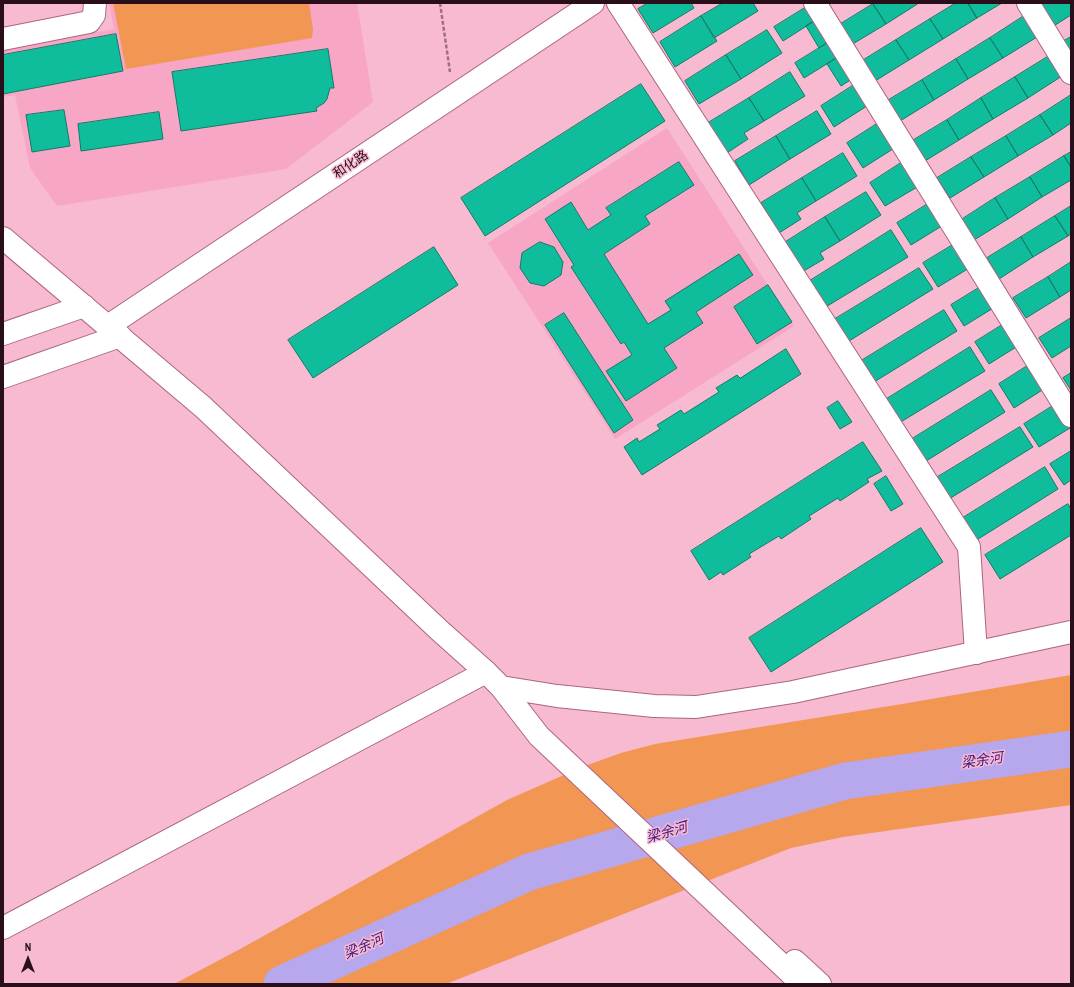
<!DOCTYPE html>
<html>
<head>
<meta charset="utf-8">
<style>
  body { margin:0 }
  #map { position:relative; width:1074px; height:987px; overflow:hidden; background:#f7bad1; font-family:"Archivo Narrow",sans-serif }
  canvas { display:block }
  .frame { position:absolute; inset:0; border:4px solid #2a0f1b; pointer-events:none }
  .north { position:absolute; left:8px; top:939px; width:40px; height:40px; -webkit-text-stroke:3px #f7bad1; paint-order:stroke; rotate:0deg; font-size:11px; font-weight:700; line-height:16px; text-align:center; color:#2a0f1b }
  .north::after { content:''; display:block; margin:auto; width:14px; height:18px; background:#2a0f1b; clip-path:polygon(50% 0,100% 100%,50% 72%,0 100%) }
</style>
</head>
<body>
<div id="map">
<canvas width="1074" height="987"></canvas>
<div class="frame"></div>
<div class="north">N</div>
</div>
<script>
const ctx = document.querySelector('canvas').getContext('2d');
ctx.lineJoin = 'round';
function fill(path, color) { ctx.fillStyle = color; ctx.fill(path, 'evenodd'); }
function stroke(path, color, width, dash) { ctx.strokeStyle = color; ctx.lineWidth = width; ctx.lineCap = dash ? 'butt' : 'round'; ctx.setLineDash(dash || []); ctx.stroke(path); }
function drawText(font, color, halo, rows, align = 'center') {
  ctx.font = font + ' "Archivo Narrow","Noto Sans SC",sans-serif'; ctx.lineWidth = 3; ctx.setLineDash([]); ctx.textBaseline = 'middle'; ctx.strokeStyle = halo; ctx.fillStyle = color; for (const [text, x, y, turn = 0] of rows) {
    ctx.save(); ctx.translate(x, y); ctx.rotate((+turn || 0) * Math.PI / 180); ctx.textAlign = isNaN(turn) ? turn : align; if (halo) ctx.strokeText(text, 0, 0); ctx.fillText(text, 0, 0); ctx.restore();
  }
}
const built = new Path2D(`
  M 109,3 L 357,3 L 373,102 L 286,169 L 57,206 L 30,168 L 15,95 L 3,97 L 3,51 L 114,29 Z
  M 667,128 L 794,326 L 615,439 L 488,243 Z`);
const green = new Path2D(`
  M 113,3 L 309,3 L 313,29 L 312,38 L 126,69 Z
  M 1071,675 L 1071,805 L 843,837 L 791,848 L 446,984 L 174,984 L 242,948 L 507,800 L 582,767 L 621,753 L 655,744 L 902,704 Z`);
const river = new Path2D(`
  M 282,984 L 529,872 L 845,781 L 1071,749`);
const building = new Path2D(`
  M 648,3 L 691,3 L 694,8 L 653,33 L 638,9 Z
  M 723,3 L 753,3 L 758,11 L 714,38 L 701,16 Z
  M 874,3 L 919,3 L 886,24 L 873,4 Z
  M 956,3 L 968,3 L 977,18 L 943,39 L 930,19 Z
  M 968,3 L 1002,3 L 977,18 Z
  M 1041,3 L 1071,3 L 1071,15 L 1052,27 L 1038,5 Z
  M 873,4 L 886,24 L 851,45 L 839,25 Z
  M 808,6 L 816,20 L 783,41 L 774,27 Z
  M 701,16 L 717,41 L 675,67 L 660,42 Z
  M 1024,16 L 1037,37 L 1003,58 L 990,38 Z
  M 930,19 L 943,39 L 909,60 L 896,40 Z
  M 816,20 L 830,41 L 819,48 L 806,26 Z
  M 767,30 L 782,53 L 741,79 L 726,55 Z
  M 116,34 L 123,71 L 3,94 L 3,55 Z
  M 1071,37 L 1071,56 L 1062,42 Z
  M 990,38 L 1003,58 L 968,79 L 956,59 Z
  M 896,40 L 909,60 L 875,81 L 862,61 Z
  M 829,42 L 838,57 L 804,78 L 795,63 Z
  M 328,49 L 334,88 L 330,88 L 327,99 L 324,103 L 316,108 L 317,111 L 181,131 L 172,72 Z
  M 726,55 L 741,79 L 699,104 L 685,81 Z
  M 1049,56 L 1062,76 L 1028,98 L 1015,77 Z
  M 838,57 L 852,79 L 841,86 L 827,64 Z
  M 956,59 L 968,79 L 934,100 L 922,80 Z
  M 790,72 L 805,96 L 764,121 L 749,98 Z
  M 1015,77 L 1028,98 L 993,119 L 981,98 Z
  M 922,80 L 934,100 L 900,121 L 887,101 Z
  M 641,84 L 665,121 L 485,236 L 461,198 Z
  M 854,85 L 867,106 L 834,127 L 821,106 Z
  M 1071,95 L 1071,123 L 1053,135 L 1040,115 Z
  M 749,98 L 764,121 L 744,133 L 748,139 L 727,153 L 708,123 Z
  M 981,98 L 993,119 L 959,140 L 947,120 Z
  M 64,110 L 70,146 L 32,152 L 26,115 Z
  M 817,111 L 831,134 L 790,159 L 776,136 Z
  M 159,112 L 163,139 L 81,151 L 78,124 Z
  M 1040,115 L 1053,135 L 1018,156 L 1006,136 Z
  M 947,120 L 959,140 L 925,161 L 912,141 Z
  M 880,122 L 896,147 L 863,168 L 847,143 Z
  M 776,136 L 790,159 L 749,185 L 735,161 Z
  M 1006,136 L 1018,156 L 984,177 L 971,157 Z
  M 1071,152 L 1071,167 L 1064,156 Z
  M 843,153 L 857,176 L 816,201 L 802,178 Z
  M 1064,156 L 1071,167 L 1071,180 L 1042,197 L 1030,177 Z
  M 971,157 L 984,177 L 950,198 L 937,178 Z
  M 904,161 L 919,186 L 885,206 L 870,183 Z
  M 679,162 L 694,185 L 645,216 L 650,224 L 604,254 L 648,324 L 671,310 L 665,301 L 739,254 L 753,275 L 696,312 L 703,323 L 664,348 L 677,368 L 626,401 L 606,371 L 632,355 L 624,342 L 621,344 L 571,267 L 574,265 L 545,219 L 571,202 L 588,230 L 611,215 L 606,208 Z
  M 1030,177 L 1042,197 L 1008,219 L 995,198 Z
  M 802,178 L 816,201 L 797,213 L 801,219 L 779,233 L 761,203 Z
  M 866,192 L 881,215 L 840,241 L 825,217 Z
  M 995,198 L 1008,219 L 974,240 L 961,220 Z
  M 931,202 L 945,224 L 911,245 L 897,223 Z
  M 1071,206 L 1071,234 L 1068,236 L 1055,216 Z
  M 1055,216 L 1068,236 L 1033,257 L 1021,237 Z
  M 825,217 L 840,241 L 820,253 L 824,259 L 802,272 L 784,243 Z
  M 891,230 L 908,257 L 824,308 L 808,282 Z
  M 1021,237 L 1033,257 L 999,279 L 987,258 Z
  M 540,242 L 554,247 L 563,262 L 561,275 L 544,286 L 530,283 L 520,268 L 522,253 Z
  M 956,243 L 971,267 L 938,287 L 923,263 Z
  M 434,247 L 458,285 L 313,378 L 288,340 Z
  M 1071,262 L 1071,290 L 1060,297 L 1048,277 Z
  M 919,268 L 933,289 L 849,341 L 835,319 Z
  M 1048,277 L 1060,297 L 1026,318 L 1013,298 Z
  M 768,285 L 792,322 L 757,344 L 734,307 Z
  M 982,286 L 995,307 L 964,326 L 951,305 Z
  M 944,310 L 957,331 L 874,382 L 861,361 Z
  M 564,313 L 633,420 L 614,433 L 545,325 Z
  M 1071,318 L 1071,346 L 1052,358 L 1039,338 Z
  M 1007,322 L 1021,344 L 989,364 L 975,342 Z
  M 970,347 L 985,371 L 899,423 L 885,400 Z
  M 786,349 L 801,374 L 642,475 L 624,447 L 637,438 L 639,442 L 660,429 L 657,425 L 681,410 L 684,414 L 719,392 L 716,388 L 737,375 L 740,378 Z
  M 1032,363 L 1047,387 L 1014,408 L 999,384 Z
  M 1071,373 L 1071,390 L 1063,378 Z
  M 991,390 L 1005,412 L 926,461 L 912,439 Z
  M 838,401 L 852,422 L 840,429 L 827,408 Z
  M 1056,404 L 1070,428 L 1039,447 L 1024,424 Z
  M 1020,427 L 1033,447 L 949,499 L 936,478 Z
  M 863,442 L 882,471 L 867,479 L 869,482 L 840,501 L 838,498 L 809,516 L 811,519 L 781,539 L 779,536 L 749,554 L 751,557 L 723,575 L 721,572 L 709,580 L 691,551 Z
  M 1071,451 L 1071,480 L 1064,485 L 1050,464 Z
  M 1045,467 L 1058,489 L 975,541 L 961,519 Z
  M 886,476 L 903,504 L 891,511 L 874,484 Z
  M 1068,504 L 1071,509 L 1071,535 L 1000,579 L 985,555 Z
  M 921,528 L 943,562 L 771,672 L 749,638 Z`);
const path = new Path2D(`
  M 440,3 L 450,72`);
const minor = new Path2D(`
  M 618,3 L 969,547 L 976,653
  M 815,3 L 1071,416
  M 1028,3 L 1071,73
  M 3,39 L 89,22 L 94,15 L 95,3
  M 3,334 L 84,306
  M 3,377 L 120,336`);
const tertiary = new Path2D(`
  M 108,326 L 593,3
  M 3,928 L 486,672`);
const secondary = new Path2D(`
  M 3,238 L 203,407 L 439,630 L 486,672 L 501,687 L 539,736 L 802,984
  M 501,687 L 557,696 L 654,706 L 696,707 L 793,692 L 1071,632
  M 795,961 L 820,984`);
const streetNames = [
  ["和化路",351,165,-34]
];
const waterNames = [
  ["梁余河",982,761,-8],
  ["梁余河",667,833,-16],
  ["梁余河",364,947,-24]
];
fill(built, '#f7a6c6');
fill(green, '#f29654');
stroke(river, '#b7a7ed', 37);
fill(building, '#0fbd9c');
stroke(building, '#137b65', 1);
stroke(minor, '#aa6681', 24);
stroke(tertiary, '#aa6681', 24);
stroke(secondary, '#aa6681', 24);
stroke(path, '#9f7082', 2.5, [4, 2]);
stroke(minor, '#fff', 22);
stroke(tertiary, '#fff', 22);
stroke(secondary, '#fff', 22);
drawText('13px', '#2a0f1b', '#f7bad1', streetNames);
drawText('italic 14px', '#41187e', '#f7bad1', waterNames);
</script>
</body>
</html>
